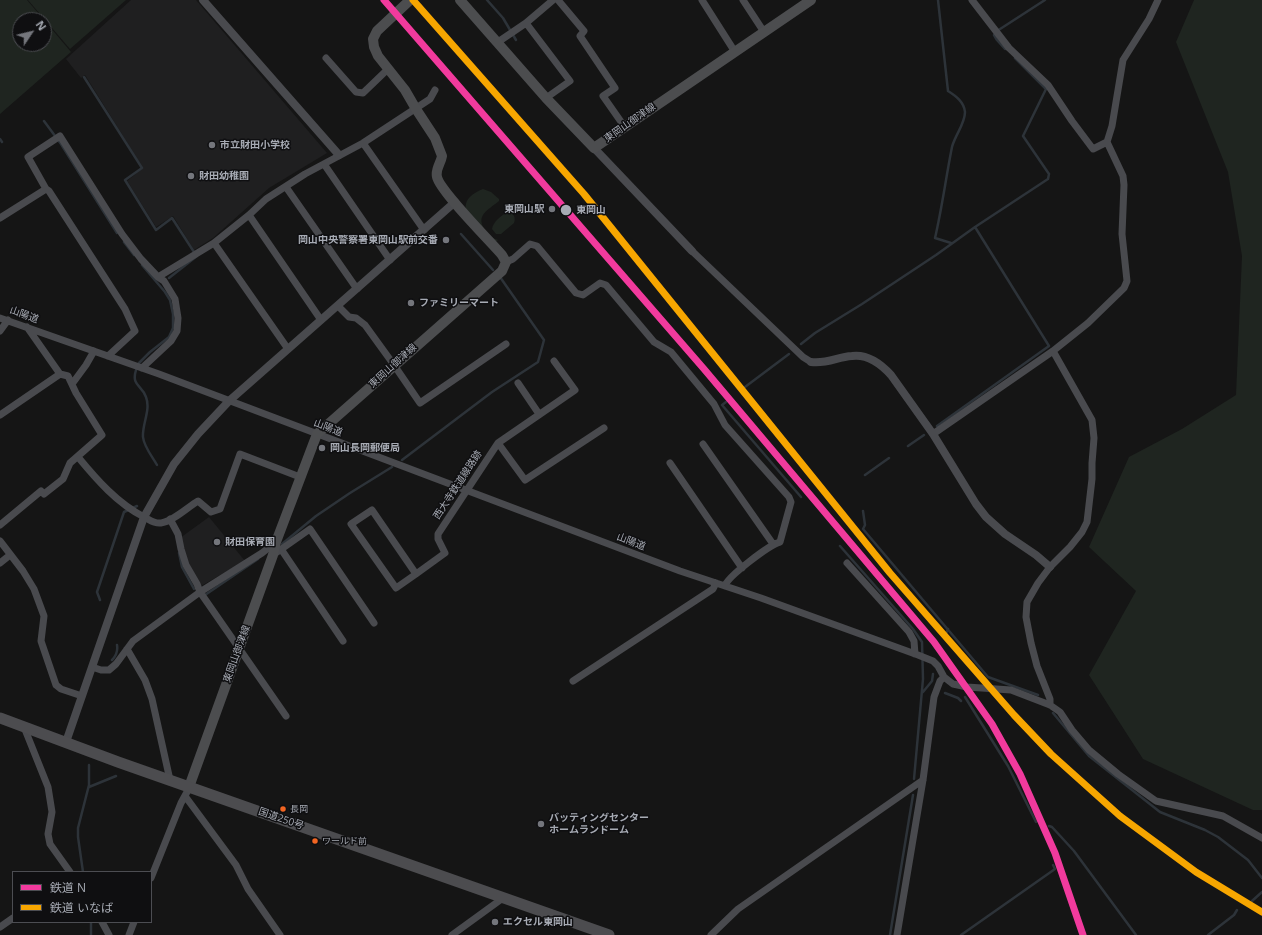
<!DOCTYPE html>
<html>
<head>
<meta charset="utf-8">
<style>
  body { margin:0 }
  #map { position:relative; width:1262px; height:935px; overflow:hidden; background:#151515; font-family:"Open Sans","Noto Sans JP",sans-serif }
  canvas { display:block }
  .legend { position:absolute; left:12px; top:871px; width:140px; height:52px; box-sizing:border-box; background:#0f0f11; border:1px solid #4c4d52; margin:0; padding:5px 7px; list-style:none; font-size:12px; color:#a7abb4 }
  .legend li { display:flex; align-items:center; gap:8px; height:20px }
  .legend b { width:20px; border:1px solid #4c4d52 }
  .north { position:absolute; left:12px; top:12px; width:40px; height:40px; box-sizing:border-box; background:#0f0f11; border:1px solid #4c4d52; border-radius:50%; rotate:55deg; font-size:11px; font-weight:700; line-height:16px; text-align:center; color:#a7abb4 }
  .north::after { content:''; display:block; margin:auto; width:14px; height:18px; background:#74767c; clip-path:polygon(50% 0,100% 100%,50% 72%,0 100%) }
</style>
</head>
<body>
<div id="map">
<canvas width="1262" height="935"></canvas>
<ul class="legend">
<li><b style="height:5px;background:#f13a9d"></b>鉄道 N</li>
<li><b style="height:5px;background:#f7a600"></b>鉄道 いなば</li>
</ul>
<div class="north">N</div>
</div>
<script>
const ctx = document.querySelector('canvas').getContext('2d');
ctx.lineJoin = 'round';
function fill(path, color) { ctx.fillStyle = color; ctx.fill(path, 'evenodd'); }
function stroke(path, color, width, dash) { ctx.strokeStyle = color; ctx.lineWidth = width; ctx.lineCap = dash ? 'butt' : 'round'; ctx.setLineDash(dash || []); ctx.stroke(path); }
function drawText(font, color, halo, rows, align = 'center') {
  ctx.font = font + ' "Open Sans","Noto Sans JP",sans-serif'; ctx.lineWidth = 3; ctx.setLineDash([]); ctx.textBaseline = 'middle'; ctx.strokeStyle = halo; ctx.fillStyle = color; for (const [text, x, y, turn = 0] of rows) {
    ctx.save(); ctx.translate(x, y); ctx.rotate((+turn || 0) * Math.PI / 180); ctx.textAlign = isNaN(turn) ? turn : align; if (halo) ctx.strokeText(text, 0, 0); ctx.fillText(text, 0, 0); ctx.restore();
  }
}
const built = new Path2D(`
  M 131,0 L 196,0 L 327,153 L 269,188 L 213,238 L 194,250 L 173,216 L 156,227 L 127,181 L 143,168 L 85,75 L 81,78 L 66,59 Z
  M 209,517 L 245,561 L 201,586 L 189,567 L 180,538 Z`);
const green = new Path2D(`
  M 0,0 L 27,0 L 44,20 L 20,20 L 20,44 L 44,44 L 44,20 L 71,52 L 0,114 Z
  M 28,0 L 126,0 L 70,49 Z
  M 1194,0 L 1262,0 L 1262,810 L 1253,810 L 1143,759 L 1089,675 L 1136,591 L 1089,547 L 1129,457 L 1182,429 L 1236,395 L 1242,256 L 1228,172 L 1176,42 Z
  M 483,189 L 491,192 L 499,199 L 499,201 C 488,210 474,216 486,231 C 490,236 492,238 498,240 L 495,242 L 466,210 C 464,199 473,193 483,189 Z
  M 509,212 C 514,214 516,218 514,223 L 501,234 L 496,234 L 492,229 C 493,222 502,214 509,212 Z`);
const stream = new Path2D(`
  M 487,0 L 503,18 L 516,40
  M 938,0 L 948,91 C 956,96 964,102 965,112 C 965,124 955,135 952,147 C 946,177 942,208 935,238 L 951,243
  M 1005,49 L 997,40 L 994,35 L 997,31 L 1045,0
  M 84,77 L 142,168 L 125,180 L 156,230 L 172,218 L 194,252
  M 44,121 L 61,144 L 117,233
  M 0,139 L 2,142
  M 461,234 L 493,270
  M 124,242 L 134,255
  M 169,278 L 197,256
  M 801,344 L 815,333 L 862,304 L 936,255 L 975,227 L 1048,179 L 1049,174 L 1023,136 L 1046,89 L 1015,58
  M 139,363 L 150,352 L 169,337 L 173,328 L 173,314 L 170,300 L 165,292 L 142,265
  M 136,370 C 131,386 142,385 146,397 C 151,410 142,424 143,437 C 144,447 152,456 157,465
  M 745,387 L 789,354
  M 726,402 L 722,405 L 801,497
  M 937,426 L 1049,346 L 975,227
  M 908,446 L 924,435
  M 402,460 L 492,392 L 538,362 L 544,340 L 500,277
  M 865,475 L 889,458
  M 863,511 L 865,525 L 863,529 L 988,677 L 1038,695
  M 282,544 L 316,516 L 350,493 L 392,467
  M 840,546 L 913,629 L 922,642 L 923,679 L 914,779
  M 179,553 L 182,567 L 194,589
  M 205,595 L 258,559
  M 100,600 L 97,592 L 124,512 L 137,506
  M 945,636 L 948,629
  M 112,660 C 116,656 118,651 117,645
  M 923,692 L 932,681 L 933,674
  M 945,693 L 958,698 L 961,701
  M 965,697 L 1008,766 L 1036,822
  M 1053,713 L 1089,756 L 1160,812 L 1205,830 L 1218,837 L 1248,860 L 1262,878
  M 89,787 L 116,776
  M 1049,826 L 1052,827 L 1074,851 L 1136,935
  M 83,872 L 78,837 L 78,828 L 89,785 L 89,765
  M 1252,901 L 1262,892
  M 91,922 L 91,935
  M 890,935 L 913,795
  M 961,935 L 1055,869 L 1053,865
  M 1208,935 L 1234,915 L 1237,910`);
const minor = new Path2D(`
  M 558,0 L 584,31 L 580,36 L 615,88 L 603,96 L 624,126
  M 702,0 L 735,52
  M 743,0 L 764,32
  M 972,0 L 1009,48 L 1048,85 L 1072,121 L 1093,149 L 1107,142
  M 526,23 L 570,81 L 546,98
  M 498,42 L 526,23 L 553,0
  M 326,58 L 356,92 L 363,93 L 388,69
  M 363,143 L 424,230
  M 324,164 L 390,260
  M 286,187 L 357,289
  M 46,189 L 49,191 L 125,309 L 135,331 L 108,356
  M 249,215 L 321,320
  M 0,218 L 46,189 L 28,157 L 60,136 L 122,234 L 141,259 L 158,277 L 164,281 L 175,299 L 178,318 L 177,331 L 171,341 L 142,368
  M 214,243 L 288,349
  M 692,251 L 803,357 L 811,362
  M 506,262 L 513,259 L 530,244 L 537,246 L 576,293 L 583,295 L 600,283 L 606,285 L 654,342 L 671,352 L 714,404 L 725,425 L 789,497 L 791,502 L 780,542 C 769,545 727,577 725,586
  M 158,277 L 214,243 L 249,215 L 266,199 L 305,174 L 363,143 L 430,99 L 435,90
  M 338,306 L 349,317 L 356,318 L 365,325 L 394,365 L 420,403 L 506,344
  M 0,318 L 159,374 L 680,571 L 761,598 L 918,655 L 933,661 L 938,666 L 944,677 L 953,684 L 967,687 L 1011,690 L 1050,705 L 1060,712 L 1072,730 L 1089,750 L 1118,774 L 1156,801 L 1223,816 L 1262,838
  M 0,331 L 8,320
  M 518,383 L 539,414
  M 72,384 L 86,365 L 94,351
  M 0,415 L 60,374
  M 933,434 L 1053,351 L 1088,323 L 1124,288 L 1127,281 L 1122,234 L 1124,185 L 1123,176 L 1107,142 L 1112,126 L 1123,60 L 1149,19 L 1158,0
  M 498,443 L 525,480 L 604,428
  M 703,444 L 773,544
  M 78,457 C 97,480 117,503 144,517 C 150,520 154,524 161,523 C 172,522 188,507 198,501 L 211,512 L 220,509 L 240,454 L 300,477
  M 670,463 L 742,568
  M 372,510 L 416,574 L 396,588 L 351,524 Z
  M 170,519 L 178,534 L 181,549 L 186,565 L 197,584 L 200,592 L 286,716
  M 0,525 L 41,491 L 44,494 L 63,479 L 70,463 L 102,435 L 76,393 L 68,376 L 60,374 L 27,327
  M 0,541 L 23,571 L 34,589 L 44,616 L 41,641 L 56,685 L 61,689 L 82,696
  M 281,549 L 343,641
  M 273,555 L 310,529 L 374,623
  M 0,563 L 10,555
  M 847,563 L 909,632 L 914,641 L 915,654
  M 416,574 L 445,553 L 438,539 L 438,534 L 498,443 L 575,390 L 554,361
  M 127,649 L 145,680 L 152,699 L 170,780
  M 92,667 L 101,670 L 109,670 L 116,664 L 133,641 L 200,592 L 262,553 L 276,542
  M 573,681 L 713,589 L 716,583
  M 1050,705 L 1050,699 L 1037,666 L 1031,643 L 1026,617 L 1027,602 L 1038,583 L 1050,567 L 1070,547 L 1082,532 L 1087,522 L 1092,479 L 1092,463 L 1094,438 L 1092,420 L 1053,351
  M 24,727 L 48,787 L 52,812 L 48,834 L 50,844 L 70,872
  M 185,796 L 236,865 L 248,889 L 280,935
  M 151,878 L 181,803 L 187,792
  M 102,922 L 109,935
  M 0,927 L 13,918
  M 129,935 L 134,922
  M 452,935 L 503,898
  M 711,935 L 738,909 L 923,780
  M 897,935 L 923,780 L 934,697 L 940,681 L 944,677`);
const tertiary = new Path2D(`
  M 203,0 L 339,155
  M 594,148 L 692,251
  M 811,362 C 828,364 837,357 852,356 C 867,354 881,364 891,375 L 933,434 L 976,504 L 986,517 L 1005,534 L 1036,555 L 1050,567
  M 66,742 L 144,517 L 174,464 L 198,434 L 229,401 L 455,202`);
const primary = new Path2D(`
  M 460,0 L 546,98 L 594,148 L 811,0
  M 189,787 L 273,555 L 276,542 L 317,434 L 502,271 L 506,262 L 502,255 C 490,241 440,191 437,177 C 435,169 441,163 442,156 L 435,138 L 416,109 L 405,90 L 378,56 L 374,47 L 373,39 L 377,31 L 410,0`);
const trunk = new Path2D(`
  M 0,718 L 118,762 L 609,935`);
const rail1 = new Path2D(`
  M 384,0 L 704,369 L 934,642 L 992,724 L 1020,774 L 1055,853 L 1083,935`);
const rail2 = new Path2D(`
  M 413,0 L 584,194 L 890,573 L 1014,715 L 1051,754 L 1120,816 L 1196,872 L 1262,912`);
const markers = [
  [212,145,4,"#74767c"],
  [191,176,4,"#74767c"],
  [552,209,4,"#74767c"],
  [566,210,6,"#a7abb4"],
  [446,240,4,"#74767c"],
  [411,303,4,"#74767c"],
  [322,448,4,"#74767c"],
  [217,542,4,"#74767c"],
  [283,809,3.5,"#f26522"],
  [541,824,4,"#74767c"],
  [315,841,3.5,"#f26522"],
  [495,922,4,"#74767c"]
];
const busNames = [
  ["長岡",290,809],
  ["ワールド前",322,841]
];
const streetNames = [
  ["東岡山御津線",630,123,-35],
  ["山陽道",24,315,20],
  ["東岡山御津線",393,366,-42],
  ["山陽道",328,428,21],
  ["西大寺鉄道線路跡",458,485,-57],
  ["山陽道",631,542,21],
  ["東岡山御津線",237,654,-70],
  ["国道250号",281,819,19]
];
const poiNames = [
  ["市立財田小学校",220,145],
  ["財田幼稚園",199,176],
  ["東岡山駅",544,209,"right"],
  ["岡山中央警察署東岡山駅前交番",438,240,"right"],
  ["ファミリーマート",419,303],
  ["岡山長岡郵便局",330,448],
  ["財田保育園",225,542],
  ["バッティングセンター",549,818],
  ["ホームランドーム",549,830],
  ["エクセル東岡山",503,922]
];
const stopNames = [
  ["東岡山",576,210]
];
fill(built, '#1f1f20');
fill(green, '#1f2520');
stroke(stream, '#2d3339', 2.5);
stroke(minor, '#494a4e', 7);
stroke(tertiary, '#494a4e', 8);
stroke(primary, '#4c4d4f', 10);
stroke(trunk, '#4c4c4f', 11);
stroke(rail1, '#f13a9d', 7);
stroke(rail2, '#f7a600', 7);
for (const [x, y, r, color] of markers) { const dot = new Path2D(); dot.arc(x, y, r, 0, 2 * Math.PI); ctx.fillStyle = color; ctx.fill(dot); stroke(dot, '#0f0f11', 1.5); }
drawText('9px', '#a7abb4', '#0f0f11', busNames, 'left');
drawText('10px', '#a7abb4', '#0f0f11', streetNames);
drawText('bold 10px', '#a7abb4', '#0f0f11', poiNames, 'left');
drawText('bold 10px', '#a7abb4', '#0f0f11', stopNames, 'left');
</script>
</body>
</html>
